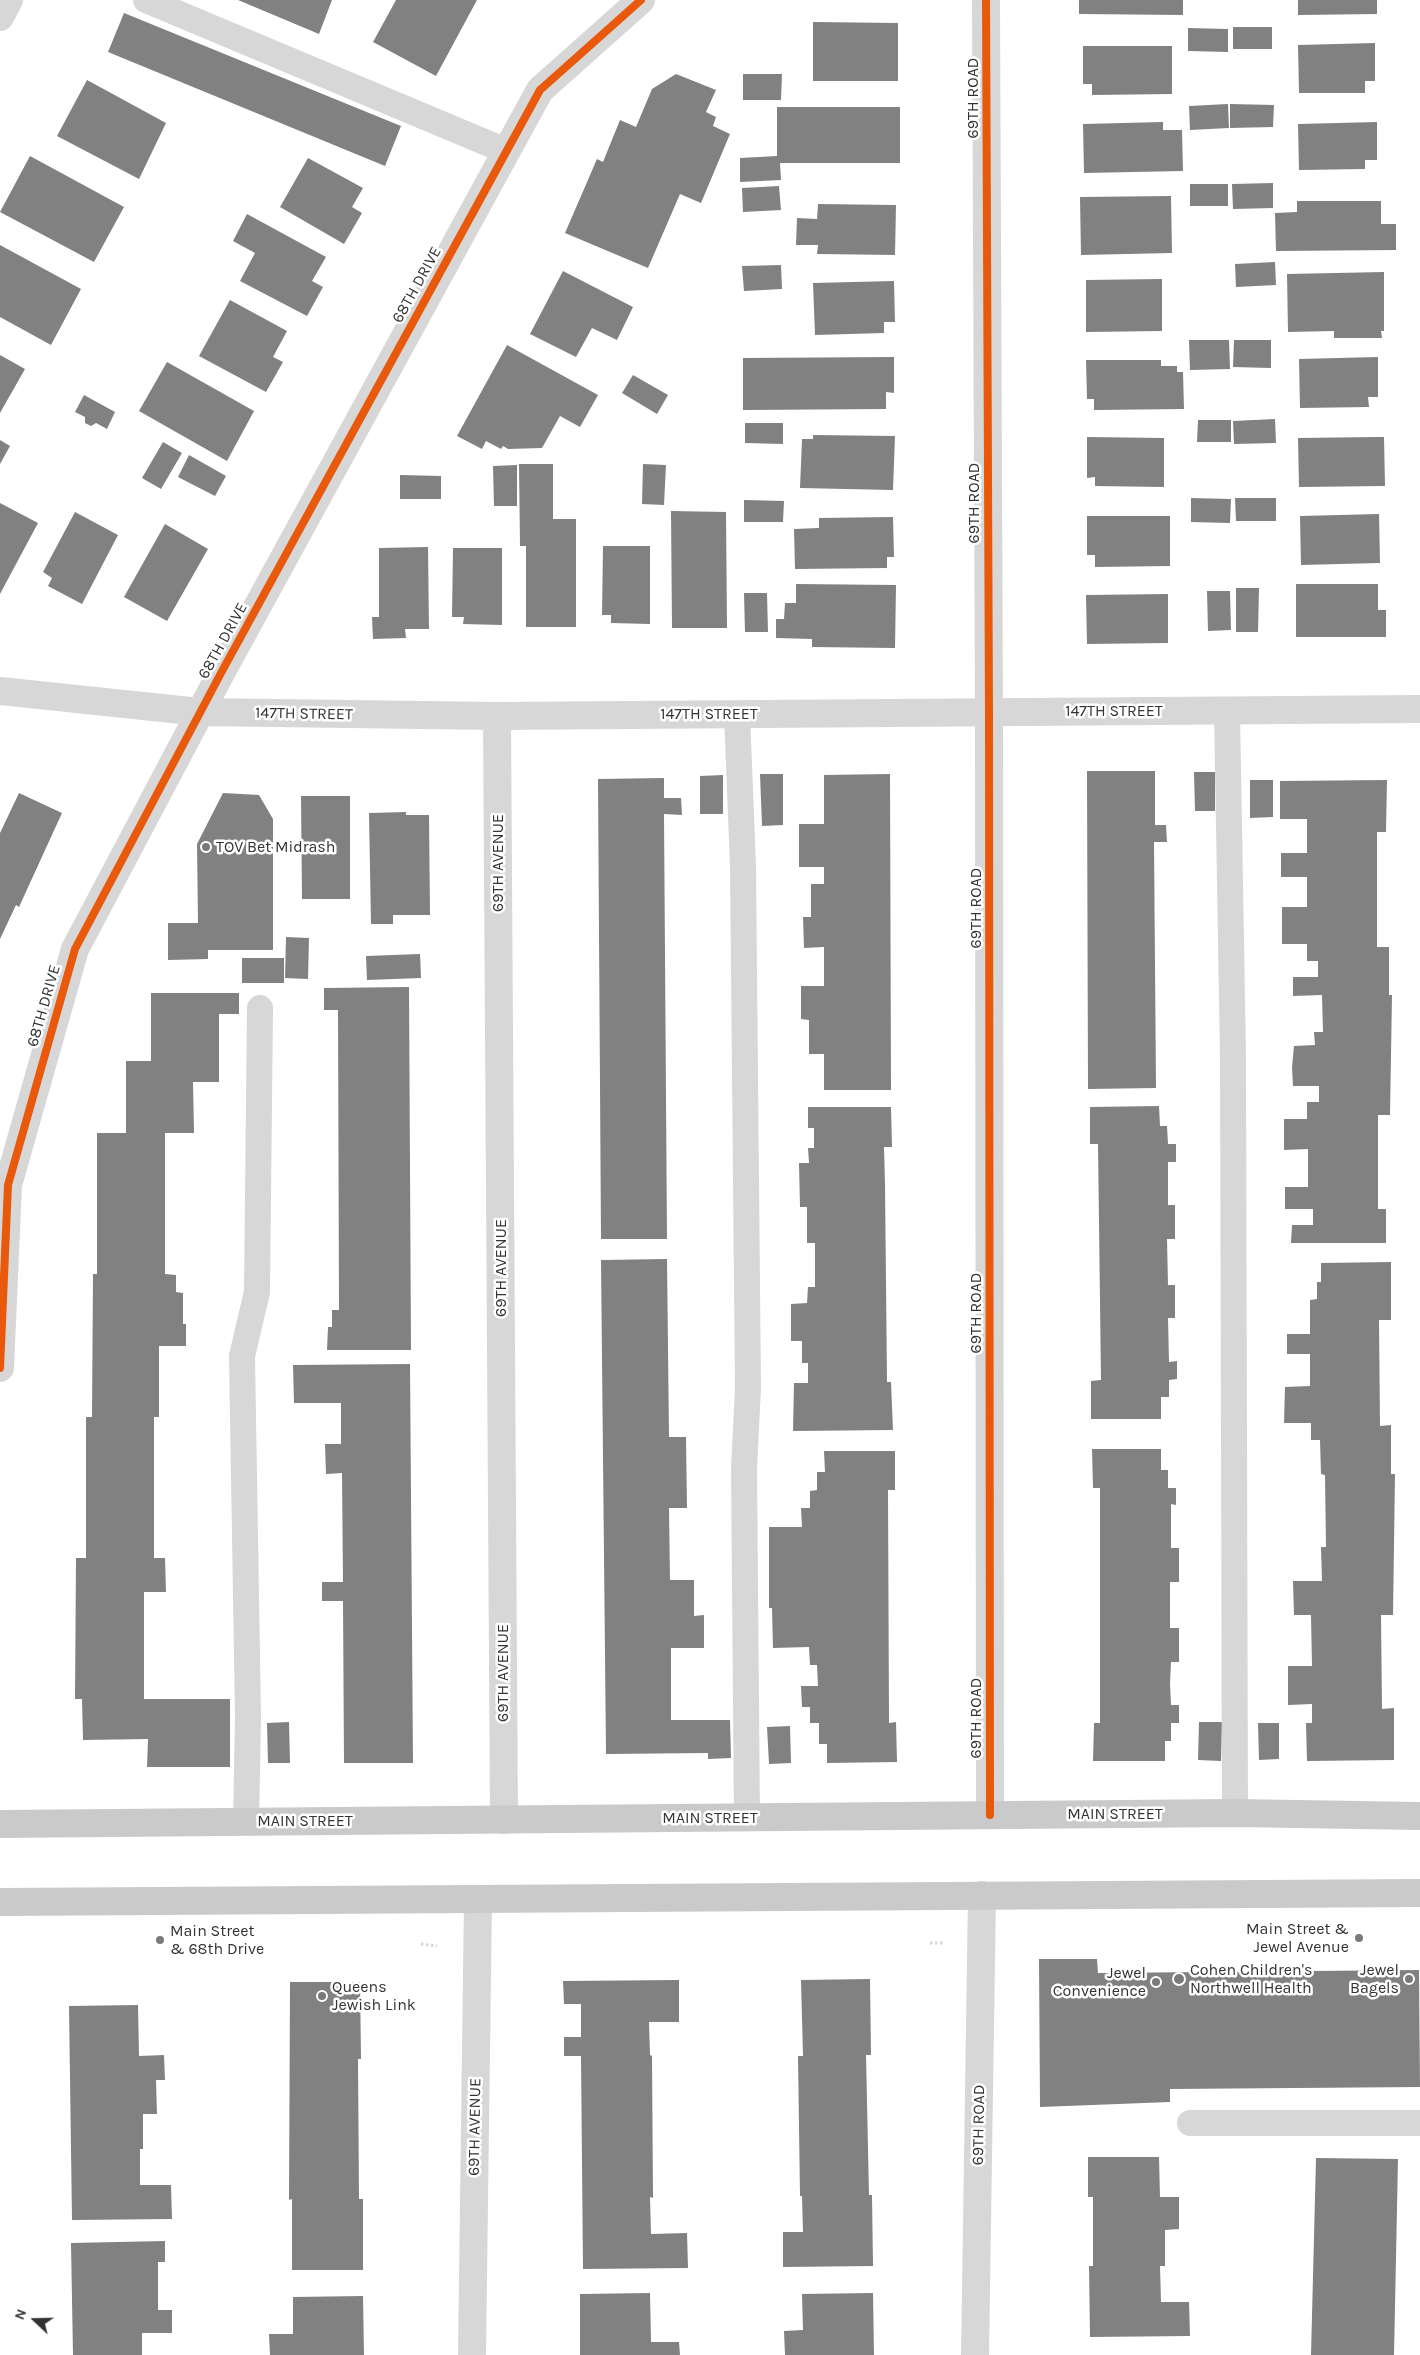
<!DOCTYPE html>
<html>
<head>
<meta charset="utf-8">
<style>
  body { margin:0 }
  #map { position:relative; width:1420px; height:2355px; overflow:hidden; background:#fff; font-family:Karla,sans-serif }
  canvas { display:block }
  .north { position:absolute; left:10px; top:2295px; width:50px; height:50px; -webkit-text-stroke:4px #fff; paint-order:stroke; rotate:291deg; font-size:14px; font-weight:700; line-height:20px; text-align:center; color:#333 }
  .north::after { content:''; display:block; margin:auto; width:18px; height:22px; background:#333; clip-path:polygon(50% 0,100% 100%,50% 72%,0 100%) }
</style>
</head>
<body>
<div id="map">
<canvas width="1420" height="2355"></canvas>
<div class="north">N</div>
</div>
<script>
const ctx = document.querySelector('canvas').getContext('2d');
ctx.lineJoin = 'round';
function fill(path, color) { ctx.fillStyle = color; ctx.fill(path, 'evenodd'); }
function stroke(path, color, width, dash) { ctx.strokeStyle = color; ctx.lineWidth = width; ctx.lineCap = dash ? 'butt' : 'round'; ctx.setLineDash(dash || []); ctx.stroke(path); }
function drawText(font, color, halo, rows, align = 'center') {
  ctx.font = font + ' Karla,sans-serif'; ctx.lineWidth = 5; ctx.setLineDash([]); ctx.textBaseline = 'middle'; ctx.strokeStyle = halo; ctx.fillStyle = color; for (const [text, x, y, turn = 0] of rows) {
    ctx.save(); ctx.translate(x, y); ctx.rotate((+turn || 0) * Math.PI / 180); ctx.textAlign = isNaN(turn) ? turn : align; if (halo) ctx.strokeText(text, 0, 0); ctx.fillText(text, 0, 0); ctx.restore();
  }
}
const building = new Path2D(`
  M 238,0 L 332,0 L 319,34 Z
  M 396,0 L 477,0 L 436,76 L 373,42 Z
  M 1079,0 L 1183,0 L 1183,15 L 1079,14 Z
  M 1298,0 L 1377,0 L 1377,14 L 1298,15 Z
  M 124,13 L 401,126 L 385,166 L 108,52 Z
  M 813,22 L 898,23 L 898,81 L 813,81 Z
  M 1233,27 L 1272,27 L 1272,49 L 1233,49 Z
  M 1188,28 L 1228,29 L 1228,52 L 1188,51 Z
  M 1375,43 L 1375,81 L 1365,81 L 1365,93 L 1299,93 L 1298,45 Z
  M 1083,46 L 1172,46 L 1172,94 L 1092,95 L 1092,84 L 1083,84 Z
  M 676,74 L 716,90 L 706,112 L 716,117 L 713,126 L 730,134 L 701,203 L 680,194 L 648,268 L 565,233 L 597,159 L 603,162 L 620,120 L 636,127 L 652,89 Z
  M 743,74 L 782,74 L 781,100 L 743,100 Z
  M 87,80 L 166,123 L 139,179 L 57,136 Z
  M 1228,104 L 1229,128 L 1190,130 L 1189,106 Z
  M 1230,104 L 1274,105 L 1273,127 L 1230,128 Z
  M 777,107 L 900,107 L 900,163 L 780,163 L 781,180 L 740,182 L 740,158 L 777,156 Z
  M 1163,122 L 1163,130 L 1182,130 L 1183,171 L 1084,173 L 1083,124 Z
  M 1377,122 L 1377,160 L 1365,160 L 1365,169 L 1299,170 L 1298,124 Z
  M 30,156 L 124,207 L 94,262 L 0,212 Z
  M 308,158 L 363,188 L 352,207 L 362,213 L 344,244 L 280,207 Z
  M 1273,183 L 1273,208 L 1233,209 L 1232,184 Z
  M 1190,184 L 1228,184 L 1228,206 L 1190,206 Z
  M 779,186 L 781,210 L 743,212 L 742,188 Z
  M 1171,196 L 1172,253 L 1081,255 L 1080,197 Z
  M 1297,201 L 1381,201 L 1381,224 L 1396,224 L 1396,250 L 1276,251 L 1275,213 L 1297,212 Z
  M 818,204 L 896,205 L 895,255 L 817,254 L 818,245 L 796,245 L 797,218 L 817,219 Z
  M 247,214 L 326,257 L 312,281 L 323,287 L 307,316 L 240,281 L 255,253 L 233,241 Z
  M 0,245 L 81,289 L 51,345 L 0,317 Z
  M 1275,262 L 1276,285 L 1236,287 L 1235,264 Z
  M 781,265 L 782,289 L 744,291 L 742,266 Z
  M 563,271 L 633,307 L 617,340 L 592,328 L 576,357 L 530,334 Z
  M 1384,272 L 1384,331 L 1381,331 L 1382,338 L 1334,338 L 1334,331 L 1288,332 L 1287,274 Z
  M 1162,279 L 1162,331 L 1086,332 L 1086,280 Z
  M 894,281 L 895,322 L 884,322 L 884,333 L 815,335 L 813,283 Z
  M 230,300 L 287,331 L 273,357 L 283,362 L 266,392 L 199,356 Z
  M 1189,340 L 1229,340 L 1230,369 L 1190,370 Z
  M 1234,340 L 1271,340 L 1271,368 L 1233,367 Z
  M 507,345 L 598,395 L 580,427 L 560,416 L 542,448 L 508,449 L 503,446 L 501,449 L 486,441 L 482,449 L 457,436 Z
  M 0,355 L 25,369 L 0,413 Z
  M 894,357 L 894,393 L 886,392 L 886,409 L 743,410 L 743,358 Z
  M 1378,357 L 1378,397 L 1368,397 L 1369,407 L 1300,408 L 1299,359 Z
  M 1086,360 L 1161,360 L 1161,366 L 1177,366 L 1177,372 L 1183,372 L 1184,409 L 1094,410 L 1094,399 L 1087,399 Z
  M 167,362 L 254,411 L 227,461 L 139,411 Z
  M 633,375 L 668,395 L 657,414 L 622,393 Z
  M 84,395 L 115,412 L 107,429 L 96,423 L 91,426 L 85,423 L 85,417 L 75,412 Z
  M 1275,419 L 1276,443 L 1234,444 L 1233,421 Z
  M 1198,420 L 1231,420 L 1231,442 L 1197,442 Z
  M 745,423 L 783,423 L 783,444 L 745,443 Z
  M 813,435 L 895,436 L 893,490 L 800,488 L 802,439 L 813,439 Z
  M 1087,437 L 1164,438 L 1164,487 L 1095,486 L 1095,477 L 1087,478 Z
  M 1377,437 L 1384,437 L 1385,486 L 1299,487 L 1298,438 Z
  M 0,440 L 10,446 L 0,464 Z
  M 163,442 L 182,453 L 161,489 L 142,478 Z
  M 189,455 L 226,476 L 215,496 L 178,477 Z
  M 519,464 L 553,464 L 553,519 L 576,519 L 576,627 L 526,627 L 526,546 L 520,546 Z
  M 643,464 L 666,465 L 664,505 L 642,504 Z
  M 517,465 L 517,506 L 494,506 L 493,466 Z
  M 400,475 L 441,476 L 441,499 L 400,499 Z
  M 1191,498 L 1231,499 L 1230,523 L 1191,522 Z
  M 1235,498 L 1276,498 L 1276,521 L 1236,521 Z
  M 744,500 L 784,501 L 783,522 L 744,522 Z
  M 0,503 L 38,523 L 0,594 Z
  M 671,511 L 726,512 L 727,628 L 672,628 Z
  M 75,512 L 118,535 L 82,604 L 48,586 L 52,578 L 43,572 Z
  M 1379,514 L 1380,563 L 1301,565 L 1300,516 Z
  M 1087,516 L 1170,516 L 1170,566 L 1095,567 L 1095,555 L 1087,555 Z
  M 893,517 L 894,557 L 887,557 L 887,568 L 795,569 L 794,529 L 819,528 L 819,518 Z
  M 165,524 L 208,549 L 167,621 L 124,597 Z
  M 603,546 L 650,546 L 650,624 L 611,623 L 611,615 L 602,615 Z
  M 428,547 L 429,629 L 405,629 L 406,638 L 373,639 L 372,617 L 379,617 L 379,548 Z
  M 453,548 L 502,548 L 502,625 L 463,624 L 464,617 L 452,617 Z
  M 796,584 L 896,585 L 895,648 L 812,647 L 812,639 L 776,638 L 776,619 L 784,619 L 785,603 L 796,603 Z
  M 1296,584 L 1378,584 L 1378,610 L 1386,610 L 1386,637 L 1296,637 Z
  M 1236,588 L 1259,588 L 1258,632 L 1236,632 Z
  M 1207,591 L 1230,591 L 1231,630 L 1208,631 Z
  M 744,593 L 767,593 L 768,632 L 745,632 Z
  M 1168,594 L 1168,643 L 1087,644 L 1086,595 Z
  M 1087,771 L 1155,771 L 1155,825 L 1166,825 L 1167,842 L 1154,842 L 1156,1088 L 1088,1089 Z
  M 1194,772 L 1215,772 L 1215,811 L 1195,811 Z
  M 760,774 L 783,774 L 783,825 L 762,826 Z
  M 890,774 L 891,1090 L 824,1090 L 824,1054 L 809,1054 L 809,1020 L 801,1019 L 801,986 L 824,986 L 824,947 L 804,948 L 803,917 L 811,917 L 811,884 L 824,884 L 824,867 L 799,867 L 799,824 L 824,824 L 824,775 Z
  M 723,775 L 723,814 L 700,814 L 700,776 Z
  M 664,778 L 664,798 L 681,798 L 682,815 L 664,814 L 667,1239 L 601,1239 L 598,779 Z
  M 1250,780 L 1273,780 L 1273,817 L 1250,818 Z
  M 1387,780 L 1386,832 L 1377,832 L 1377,947 L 1389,947 L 1389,995 L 1392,995 L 1390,1115 L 1378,1115 L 1378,1209 L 1386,1209 L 1386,1243 L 1291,1243 L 1292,1225 L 1313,1225 L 1313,1209 L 1285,1209 L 1285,1187 L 1308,1187 L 1308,1149 L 1284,1150 L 1284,1119 L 1307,1119 L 1307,1102 L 1319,1102 L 1319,1086 L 1293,1086 L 1292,1067 L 1294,1046 L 1315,1045 L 1314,1032 L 1323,1032 L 1322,995 L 1293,996 L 1293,977 L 1318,977 L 1318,961 L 1307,961 L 1307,944 L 1282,944 L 1282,907 L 1307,907 L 1307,877 L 1281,877 L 1281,853 L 1307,853 L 1307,819 L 1280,819 L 1280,781 Z
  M 19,793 L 62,813 L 19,907 L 16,905 L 0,939 L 0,833 Z
  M 223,793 L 259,795 L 273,819 L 273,950 L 208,950 L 208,959 L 168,960 L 168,923 L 198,923 L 197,844 Z
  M 301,796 L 350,796 L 350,899 L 302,899 Z
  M 406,812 L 406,815 L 429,815 L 430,915 L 393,915 L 393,924 L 371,924 L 369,813 Z
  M 286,937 L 309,938 L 308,979 L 285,978 Z
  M 420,954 L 421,978 L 367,980 L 366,956 Z
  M 242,958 L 284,958 L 284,983 L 242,983 Z
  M 409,987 L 411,1350 L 327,1350 L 328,1327 L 332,1327 L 332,1310 L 339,1310 L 338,1010 L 324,1010 L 324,988 Z
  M 151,993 L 239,993 L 239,1014 L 219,1014 L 219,1082 L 193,1082 L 194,1133 L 165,1133 L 165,1274 L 176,1275 L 176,1292 L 183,1293 L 183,1324 L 186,1324 L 186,1346 L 159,1346 L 159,1417 L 154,1417 L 154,1558 L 165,1558 L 166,1592 L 144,1592 L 144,1699 L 230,1699 L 230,1767 L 147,1767 L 148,1739 L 83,1740 L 82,1699 L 75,1699 L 76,1558 L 86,1558 L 86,1417 L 92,1417 L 93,1274 L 97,1274 L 97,1133 L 126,1133 L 126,1061 L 151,1061 Z
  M 1159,1106 L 1160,1126 L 1167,1126 L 1168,1144 L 1176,1144 L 1176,1162 L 1168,1162 L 1168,1205 L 1175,1205 L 1175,1239 L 1167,1239 L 1168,1285 L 1175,1285 L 1175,1318 L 1168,1318 L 1169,1362 L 1177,1361 L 1177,1379 L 1169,1380 L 1169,1397 L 1161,1397 L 1161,1419 L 1091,1419 L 1091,1381 L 1101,1380 L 1098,1144 L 1090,1144 L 1090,1107 Z
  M 808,1107 L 891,1107 L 892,1147 L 884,1147 L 885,1184 L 887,1382 L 891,1382 L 893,1430 L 793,1431 L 794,1383 L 808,1383 L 808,1363 L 802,1363 L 802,1341 L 791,1341 L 791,1304 L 807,1303 L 808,1287 L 815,1287 L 815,1243 L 807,1243 L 807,1207 L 800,1207 L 799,1163 L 809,1163 L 808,1148 L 814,1148 L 814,1128 L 808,1128 Z
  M 667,1259 L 669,1437 L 686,1437 L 687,1508 L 669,1508 L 670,1580 L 694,1580 L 694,1616 L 704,1615 L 704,1648 L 671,1648 L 671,1720 L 730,1720 L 731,1758 L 708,1759 L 708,1744 L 708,1753 L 606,1754 L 601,1260 Z
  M 1391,1262 L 1391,1320 L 1379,1320 L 1380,1426 L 1391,1425 L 1391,1474 L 1395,1474 L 1393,1615 L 1381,1615 L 1382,1709 L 1394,1708 L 1394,1760 L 1307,1761 L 1306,1723 L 1312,1723 L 1312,1704 L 1288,1705 L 1288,1666 L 1312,1666 L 1311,1615 L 1294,1615 L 1293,1581 L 1322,1581 L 1321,1547 L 1326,1547 L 1325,1475 L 1321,1474 L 1320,1440 L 1311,1440 L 1311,1423 L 1284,1423 L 1285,1387 L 1310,1386 L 1310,1354 L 1287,1354 L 1287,1334 L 1310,1334 L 1310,1300 L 1317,1299 L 1317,1282 L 1321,1282 L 1321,1263 Z
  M 410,1364 L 413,1763 L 344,1763 L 343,1601 L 322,1601 L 322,1582 L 343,1582 L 342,1473 L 326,1474 L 325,1444 L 341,1444 L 341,1403 L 294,1403 L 293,1365 Z
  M 1092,1449 L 1161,1449 L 1161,1470 L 1168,1470 L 1168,1488 L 1176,1488 L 1176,1505 L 1171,1504 L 1171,1548 L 1179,1548 L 1179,1582 L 1170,1582 L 1170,1628 L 1179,1628 L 1179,1662 L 1171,1662 L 1170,1683 L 1171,1705 L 1179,1705 L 1179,1723 L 1171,1723 L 1171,1741 L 1165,1741 L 1165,1761 L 1093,1761 L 1094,1723 L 1100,1723 L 1100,1488 L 1093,1488 Z
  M 824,1451 L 895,1451 L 895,1490 L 888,1490 L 889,1723 L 896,1722 L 897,1762 L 827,1763 L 827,1744 L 819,1744 L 819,1723 L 810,1723 L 810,1707 L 802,1707 L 801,1686 L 818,1686 L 817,1665 L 810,1665 L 809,1647 L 773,1648 L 772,1608 L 769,1608 L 769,1527 L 802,1527 L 801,1508 L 810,1508 L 810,1491 L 817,1490 L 817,1472 L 825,1472 Z
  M 289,1722 L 290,1763 L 268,1763 L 267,1723 Z
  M 1199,1722 L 1222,1722 L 1221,1761 L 1198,1760 Z
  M 1258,1723 L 1279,1723 L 1279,1759 L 1259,1760 Z
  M 790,1726 L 791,1763 L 769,1764 L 767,1727 Z
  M 1039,1959 L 1097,1959 L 1098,1973 L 1419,1970 L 1420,2087 L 1170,2089 L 1170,2102 L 1040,2107 Z
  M 870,1979 L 871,2055 L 866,2055 L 869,2195 L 872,2195 L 873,2266 L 783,2267 L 783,2232 L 803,2232 L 802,2196 L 800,2196 L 798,2056 L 803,2056 L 801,1980 Z
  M 679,1980 L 679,2022 L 649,2022 L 650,2055 L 652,2056 L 653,2198 L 650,2197 L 651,2234 L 687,2233 L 688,2268 L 583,2269 L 581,2056 L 564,2056 L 564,2037 L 581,2037 L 581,2004 L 564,2004 L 563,1981 Z
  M 290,1982 L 360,1982 L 361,2059 L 358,2059 L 359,2199 L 363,2199 L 363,2270 L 292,2270 L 292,2199 L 289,2200 Z
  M 138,2005 L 139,2056 L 164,2055 L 165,2080 L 156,2080 L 157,2114 L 143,2114 L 143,2149 L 140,2149 L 140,2185 L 171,2185 L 172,2219 L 72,2220 L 69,2006 Z
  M 1088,2157 L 1159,2157 L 1160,2197 L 1179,2197 L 1179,2229 L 1165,2230 L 1165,2266 L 1160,2266 L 1161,2302 L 1189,2302 L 1190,2336 L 1090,2337 L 1089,2266 L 1093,2266 L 1093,2197 L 1088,2197 Z
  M 1316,2158 L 1398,2159 L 1394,2355 L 1311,2355 Z
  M 165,2241 L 165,2262 L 158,2262 L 158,2310 L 172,2310 L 172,2333 L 142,2333 L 142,2355 L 73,2355 L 71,2243 Z
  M 650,2293 L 651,2342 L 679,2342 L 680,2355 L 580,2355 L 580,2294 Z
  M 873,2293 L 874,2355 L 785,2355 L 784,2331 L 803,2330 L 802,2294 Z
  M 363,2296 L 364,2355 L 270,2355 L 269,2334 L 293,2334 L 293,2297 Z`);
const path = new Path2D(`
  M 930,1943 L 943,1943
  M 421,1944 L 437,1946`);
const service = new Path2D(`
  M 146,0 L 506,151
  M 1227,710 L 1233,1057 L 1235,1813
  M 737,714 L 743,866 L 748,1388 L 744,1468 L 747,1818
  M 246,1822 L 248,1717 L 242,1356 L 257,1292 L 260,1008
  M 1190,2123 L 1420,2123`);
const minor = new Path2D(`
  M 986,0 L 989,712 L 990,1815
  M 0,17 L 9,0
  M 0,691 L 200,712 L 497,716 L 1420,709
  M 497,716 L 504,1820
  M 0,1368 L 8,1185 L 75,949 L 221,673 L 540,90 L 641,0
  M 472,2355 L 478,1899
  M 975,2355 L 982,1895`);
const primary = new Path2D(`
  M 0,1824 L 1235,1813 L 1420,1816
  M 0,1902 L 1420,1893`);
const cycleway = new Path2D(`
  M 986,0 L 989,712 L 990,1815
  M 0,1368 L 8,1185 L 75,949 L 221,673 L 540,90 L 641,0`);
const markers = [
  [206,847,5,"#7a7a7a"],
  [1359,1938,5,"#7a7a7a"],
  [160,1940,5,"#7a7a7a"],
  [1179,1979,6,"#7a7a7a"],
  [1409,1979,5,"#7a7a7a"],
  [1156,1982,5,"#7a7a7a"],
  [322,1996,5,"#7a7a7a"]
];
const streetNames = [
  ["69TH ROAD",973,98,-90],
  ["68TH DRIVE",417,285,-61],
  ["69TH ROAD",974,503,-90],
  ["68TH DRIVE",223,641,-61],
  ["147TH STREET",1114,711],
  ["147TH STREET",304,714,1],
  ["147TH STREET",709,714],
  ["69TH AVENUE",498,863,-90],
  ["69TH ROAD",976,908,-90],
  ["68TH DRIVE",44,1006,-74],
  ["69TH AVENUE",501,1268,-90],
  ["69TH ROAD",976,1313,-90],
  ["69TH AVENUE",503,1673,-90],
  ["69TH ROAD",976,1718,-90],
  ["MAIN STREET",1115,1814],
  ["MAIN STREET",710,1818],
  ["MAIN STREET",305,1821],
  ["69TH ROAD",979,2125,-89],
  ["69TH AVENUE",475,2127,-89]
];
const poiNames = [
  ["TOV Bet Midrash",216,847],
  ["Main Street &",1349,1929,"right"],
  ["Jewel Avenue",1349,1947,"right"],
  ["Main Street",170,1931],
  ["& 68th Drive",170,1949],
  ["Cohen Children's",1190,1970],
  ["Northwell Health",1190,1988],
  ["Jewel",1399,1970,"right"],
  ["Bagels",1399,1988,"right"],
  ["Jewel",1146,1973,"right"],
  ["Convenience",1146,1991,"right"],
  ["Queens",332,1987],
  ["Jewish Link",332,2005]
];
fill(building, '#818181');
stroke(path, '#d6d6d6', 3, [2.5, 2.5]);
stroke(service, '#d7d7d7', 26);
stroke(minor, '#d7d7d7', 28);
stroke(primary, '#cacaca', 28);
stroke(cycleway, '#e8590c', 8);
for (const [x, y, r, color] of markers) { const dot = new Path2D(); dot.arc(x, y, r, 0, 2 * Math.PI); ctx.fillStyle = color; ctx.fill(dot); stroke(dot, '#fff', 2); }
drawText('16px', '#333', '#fff', streetNames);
drawText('16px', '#333', '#fff', poiNames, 'left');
</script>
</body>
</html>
